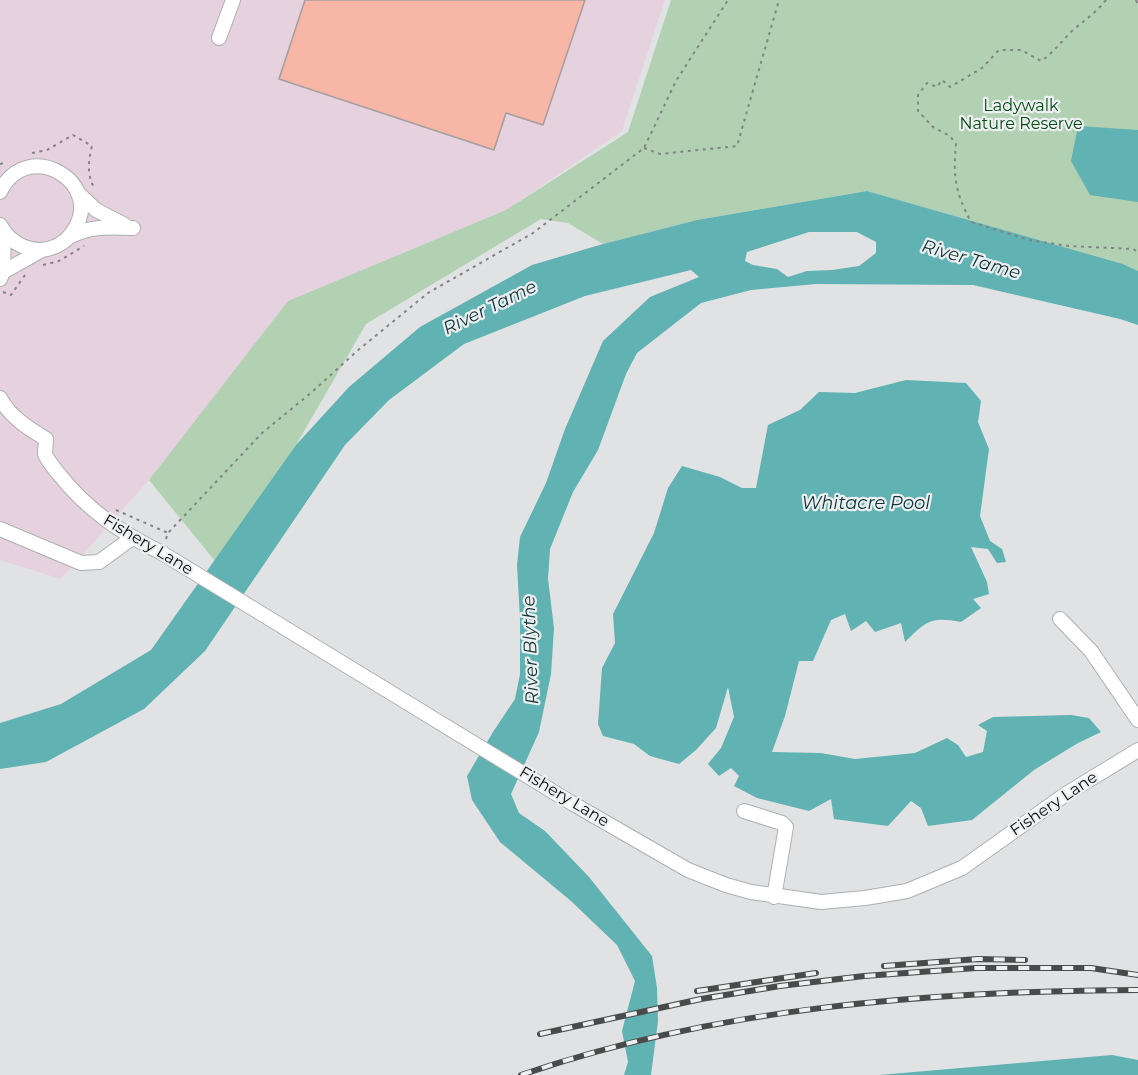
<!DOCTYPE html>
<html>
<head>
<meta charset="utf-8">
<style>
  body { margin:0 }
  canvas { display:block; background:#e0e2e3 }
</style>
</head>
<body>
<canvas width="1138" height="1075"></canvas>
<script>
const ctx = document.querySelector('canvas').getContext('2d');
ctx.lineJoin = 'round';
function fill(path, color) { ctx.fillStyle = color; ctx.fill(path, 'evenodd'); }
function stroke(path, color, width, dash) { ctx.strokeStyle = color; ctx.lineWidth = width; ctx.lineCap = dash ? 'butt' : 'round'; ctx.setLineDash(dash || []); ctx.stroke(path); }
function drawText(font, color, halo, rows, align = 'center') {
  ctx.font = font + ' Montserrat,sans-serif'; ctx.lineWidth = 4.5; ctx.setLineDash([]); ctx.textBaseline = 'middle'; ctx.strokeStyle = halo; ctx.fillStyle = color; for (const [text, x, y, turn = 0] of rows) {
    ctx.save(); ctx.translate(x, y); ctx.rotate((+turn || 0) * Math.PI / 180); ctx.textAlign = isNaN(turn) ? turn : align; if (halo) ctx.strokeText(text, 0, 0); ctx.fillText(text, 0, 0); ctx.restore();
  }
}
const industrial = new Path2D(`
  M 0,0 L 665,0 L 622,131 L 506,210 L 288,301 L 149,480 L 61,579 L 0,560 Z`);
const green = new Path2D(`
  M 671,0 L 1138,0 L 1138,271 L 1123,264 L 867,191 L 697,220 L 603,244 L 568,223 L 541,219 L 366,324 L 296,445 L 215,561 L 149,480 L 288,301 L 506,210 L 628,132 Z`);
const water = new Path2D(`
  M 1078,126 L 1138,130 L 1138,202 L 1090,195 L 1071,161 Z
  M 867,191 L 1123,264 L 1138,271 L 1138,325 L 1120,319 L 973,285 L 816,284 L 751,290 L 701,303 L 637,353 L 626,374 L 598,450 L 573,492 L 550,549 L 548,579 L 554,628 L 551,674 L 539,732 L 511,794 L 519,813 L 545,831 L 589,877 L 652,956 L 657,988 L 658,1021 L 651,1075 L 624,1075 L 628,1062 L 622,1031 L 635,981 L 617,945 L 571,901 L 500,842 L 472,800 L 467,776 L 493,732 L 515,699 L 520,674 L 520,619 L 517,565 L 520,537 L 546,483 L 565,429 L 603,341 L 650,297 L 699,277 L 691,270 L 585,296 L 464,344 L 389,400 L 345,445 L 205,651 L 144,709 L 46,762 L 0,769 L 0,723 L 61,704 L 151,650 L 296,445 L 349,387 L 420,327 L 532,265 L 603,244 L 697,220 ZM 809,232 L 857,232 L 876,242 L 876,253 L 859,266 L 832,270 L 807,271 L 788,277 L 777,269 L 753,265 L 745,261 L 747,252 Z
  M 906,380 L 966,383 L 981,401 L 978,422 L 989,449 L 980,516 L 990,541 L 1002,549 L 1006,562 L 997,563 L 988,549 L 971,547 L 987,582 L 989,594 L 973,599 L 981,608 L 961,622 C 931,616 926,621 905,642 L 901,623 L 875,632 L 866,621 L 851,631 L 845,614 L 831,620 L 813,661 L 799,661 L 785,716 L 772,752 L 821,753 L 855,759 L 915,753 L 947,738 L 958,745 L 966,757 L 983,752 L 987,731 L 978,725 L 993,717 L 1071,715 L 1089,718 L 1101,732 L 1078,743 L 1034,770 L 972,820 L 928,826 L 921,808 L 911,801 L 888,826 L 834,819 L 831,799 L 809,811 L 757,798 L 734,786 L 739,776 L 731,768 L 719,776 L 708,764 L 721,748 L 734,717 L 728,687 L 716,728 L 696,750 L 679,764 L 650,756 L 634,744 L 603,736 L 598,724 L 602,668 L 615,643 L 613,614 L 654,533 L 668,488 L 682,466 L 720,477 L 742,488 L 756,488 L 768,425 L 800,410 L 819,392 L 855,393 Z
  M 1112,1055 L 1138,1060 L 1138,1075 L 879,1075 Z`);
const building = new Path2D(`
  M 305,0 L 585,0 L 543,125 L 506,113 L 494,150 L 279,79 Z`);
const path = new Path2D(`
  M 1106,0 C 1096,13 1083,21 1071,32 C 1061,42 1053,53 1041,61 L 1021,50 L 999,50 L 982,68 L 950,87 L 942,80 L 937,87 L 927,83 L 918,95 L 918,111 L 933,127 L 950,136 L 956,144 C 953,177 955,192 971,222 L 1029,240 L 1069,246 L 1133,249 L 1138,252
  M 1136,0 L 1138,5
  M 644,148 L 660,154 L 737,146 L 779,0
  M 32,153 L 47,150 L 73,135 L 92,146 C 88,163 87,173 94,188
  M 0,164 L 7,162
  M 43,265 L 59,261 L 84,246
  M 3,292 L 11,295 L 25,275
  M 116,510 L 168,533
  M 166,539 L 168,533 L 262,433 L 312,392 L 357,351 L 428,293 L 533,233 L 644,148 L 676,81 L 728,0`);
const minor = new Path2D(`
  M 219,38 L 233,0
  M 0,192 C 27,135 108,184 72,233 C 65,243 53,249 41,250 C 23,250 8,240 0,225
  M 78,193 L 96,210 L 125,225
  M 69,237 C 90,226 109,227 133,228
  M 3,272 L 42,250
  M 0,279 L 3,272 L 4,232
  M 0,398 C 10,417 28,428 46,439 C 46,444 45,449 45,454 C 47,460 54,468 58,473 C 88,511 120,532 162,553 L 570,802 L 688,870 L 726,885 L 751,892 L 821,902 L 865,898 L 907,891 L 962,868 L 1066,794 L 1138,750
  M 0,529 L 81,563 L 99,562 L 132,538
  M 1060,619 L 1091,651 L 1138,720
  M 744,811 L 782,823 L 786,827 L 774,897`);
const rail = new Path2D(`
  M 884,966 L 978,959 L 1025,960
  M 697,991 L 816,973
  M 540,1034 L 701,999 L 780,986 L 864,976 L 976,968 L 1091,968 L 1138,975
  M 521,1075 C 719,1007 930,991 1138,990`);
const parkNames = [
  ["Ladywalk",1021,106],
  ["Nature Reserve",1021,124]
];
const streetNames = [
  ["Fishery Lane",148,545,31],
  ["Fishery Lane",564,797,31],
  ["Fishery Lane",1054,804,-34]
];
const waterNames = [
  ["River Tame",971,260,16],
  ["River Tame",490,308,-26],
  ["Whitacre Pool",866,504],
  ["River Blythe",531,650,-92]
];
fill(industrial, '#e6d1df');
fill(green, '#b1d1b2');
fill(water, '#60b2b3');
fill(building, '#f8b6a6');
stroke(building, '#a29f9e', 1.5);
stroke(minor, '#adafb0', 16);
stroke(path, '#828484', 2, [3, 4.5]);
stroke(minor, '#fff', 14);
stroke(rail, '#494b4b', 6);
stroke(rail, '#edeff1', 4, [11]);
drawText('16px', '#034d15', '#edeff1', parkNames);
drawText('16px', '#0b0c0c', '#edeff1', streetNames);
drawText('italic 18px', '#0e3637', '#edeff1', waterNames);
</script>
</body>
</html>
